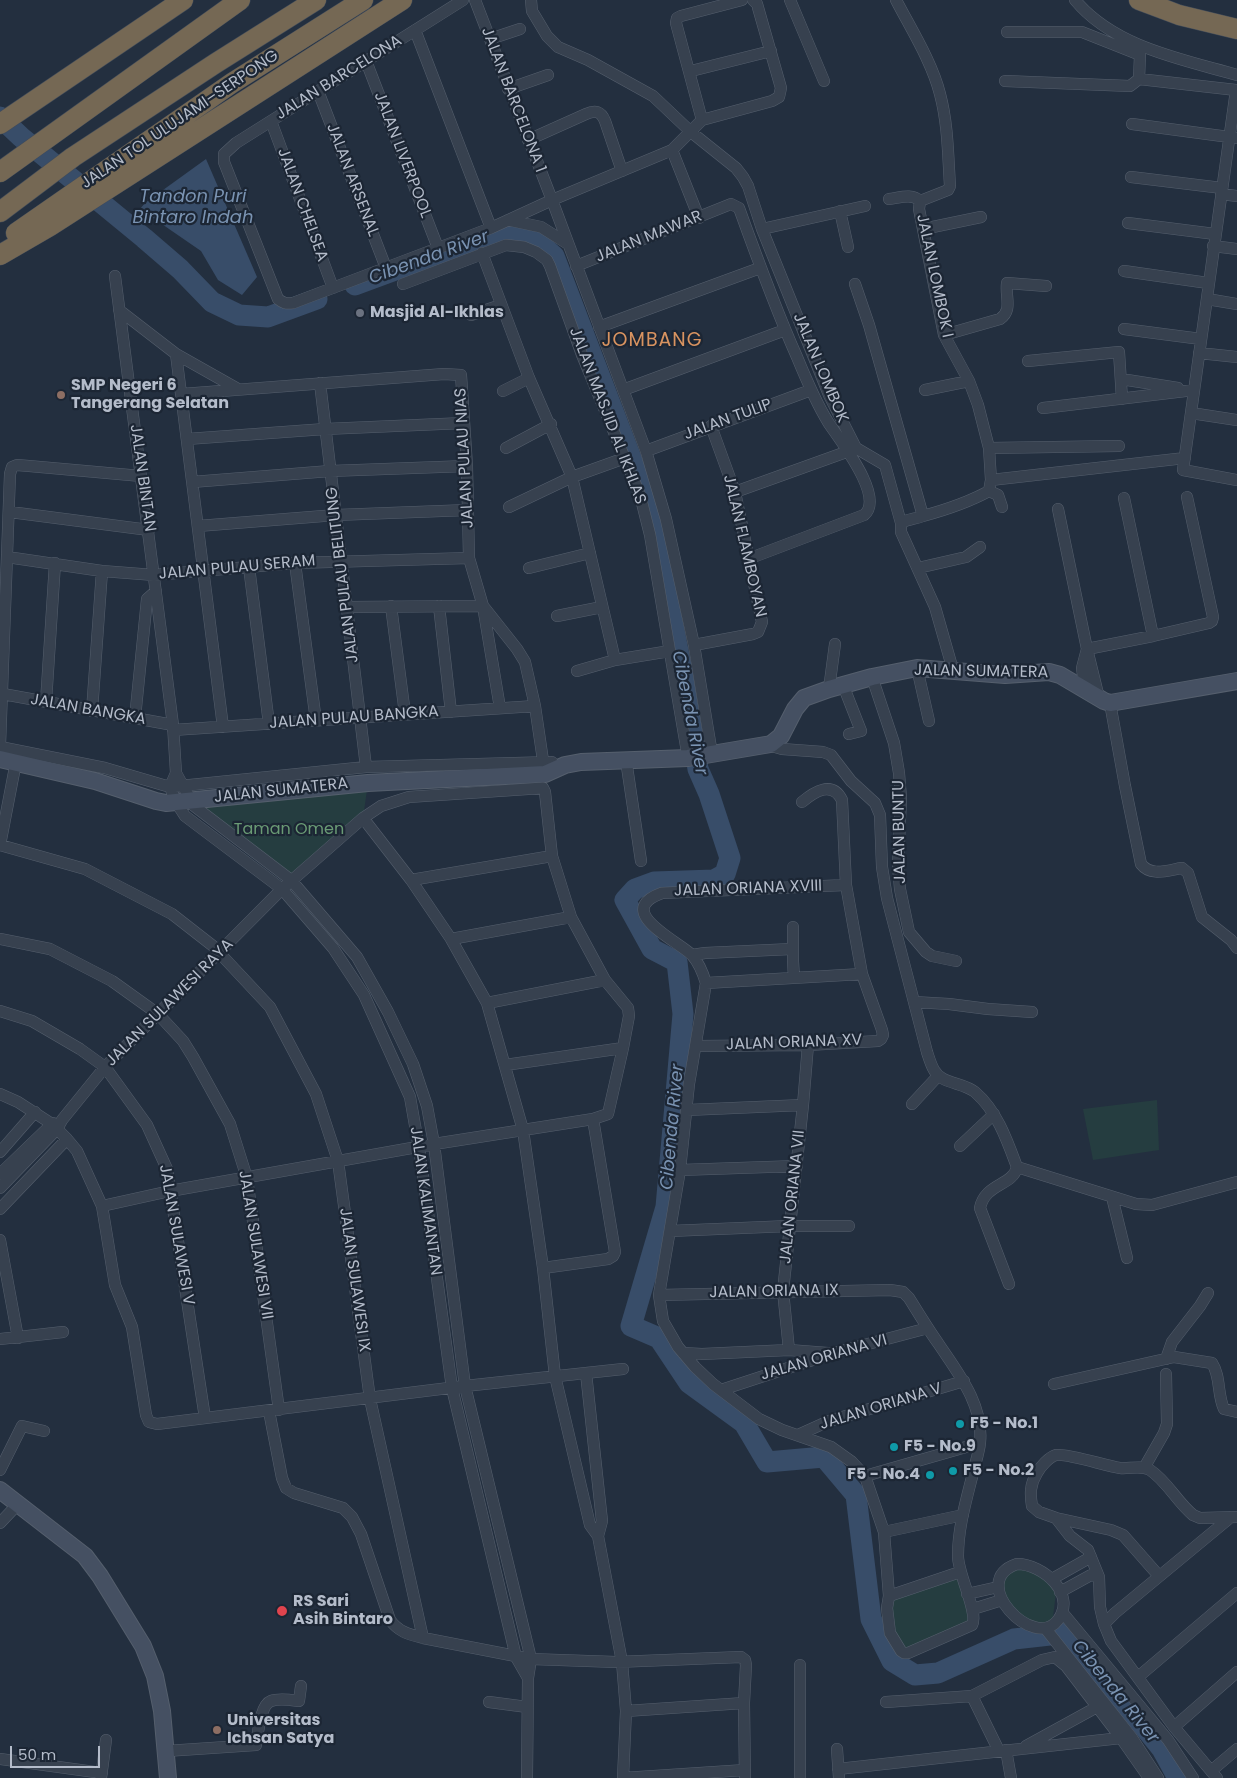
<!DOCTYPE html>
<html>
<head>
<meta charset="utf-8">
<style>
  body { margin:0 }
  #map { position:relative; width:1237px; height:1778px; overflow:hidden; background:#232f3f; font-family:Poppins,sans-serif }
  canvas { display:block }
  .scale { position:absolute; left:10px; top:1746px; width:90px; height:22px; box-sizing:border-box; border:2px solid #b4bcca; border-top:0; padding-left:6px; font-size:15px; line-height:18px; white-space:nowrap; color:#b4bcca; -webkit-text-stroke:4px #1c2634; paint-order:stroke }
</style>
</head>
<body>
<div id="map">
<canvas width="1237" height="1778"></canvas>
<div class="scale">50 m</div>
</div>
<script>
const ctx = document.querySelector('canvas').getContext('2d');
ctx.lineJoin = 'round';
function fill(path, color) { ctx.fillStyle = color; ctx.fill(path, 'evenodd'); }
function stroke(path, color, width, dash) { ctx.strokeStyle = color; ctx.lineWidth = width; ctx.lineCap = dash ? 'butt' : 'round'; ctx.setLineDash(dash || []); ctx.stroke(path); }
function drawText(font, color, halo, rows, align = 'center') {
  ctx.font = font + ' Poppins,sans-serif'; ctx.lineWidth = 4.5; ctx.setLineDash([]); ctx.textBaseline = 'middle'; ctx.strokeStyle = halo; ctx.fillStyle = color; for (const [text, x, y, turn = 0] of rows) {
    ctx.save(); ctx.translate(x, y); ctx.rotate((+turn || 0) * Math.PI / 180); ctx.textAlign = isNaN(turn) ? turn : align; if (halo) ctx.strokeText(text, 0, 0); ctx.fillText(text, 0, 0); ctx.restore();
  }
}
const green = new Path2D(`
  M 368,783 L 363,818 L 291,880 L 191,800 Z
  M 1157,1100 L 1159,1150 L 1093,1160 L 1083,1109 Z
  M 1025,1564 L 1057,1585 L 1052,1625 L 1033,1627 L 1002,1600 L 1005,1570 Z
  M 959,1575 L 972,1619 L 904,1652 L 892,1632 L 891,1597 Z`);
const water = new Path2D(`
  M 206,159 L 257,277 L 242,295 L 218,280 L 201,251 L 140,209 L 145,203 Z`);
const river = new Path2D(`
  M 0,117 L 21,137 L 144,238 L 180,269 L 212,302 L 239,315 L 268,317 L 317,299
  M 355,285 L 493,234 C 519,233 535,238 554,256 L 650,508 L 682,671 L 698,769 L 709,794 L 730,858 L 725,874 L 714,880 L 654,882 L 635,889 L 625,900 L 652,949 L 677,962 L 683,1014 L 666,1207 L 631,1326 L 659,1338 L 689,1383 L 744,1423 L 767,1462 L 824,1457 L 856,1495 L 871,1619 L 892,1661 L 915,1675 L 938,1673 L 1014,1639 L 1068,1633 L 1162,1749 L 1178,1778`);
const street = new Path2D(`
  M 463,0 L 236,143 L 224,154 L 224,162 L 278,299 C 283,303 286,304 293,303 L 491,228 L 552,200 L 672,150 L 702,120
  M 475,0 L 552,200 L 646,451 L 666,519 L 694,645 L 712,754
  M 531,0 L 532,11 L 547,36 L 558,47 L 588,60 L 653,96 L 691,132 L 736,168 L 743,177 L 748,186 L 762,229 L 829,395 L 856,448 L 885,465 L 901,523 L 901,532 L 935,607 L 953,670
  M 790,0 L 824,81
  M 896,0 C 911,29 932,62 940,94 C 948,124 948,155 950,186 L 948,190 L 920,201
  M 1075,0 C 1114,47 1181,59 1237,75
  M 415,30 L 491,228
  M 1007,32 L 1082,32 L 1140,55 L 1139,79
  M 490,39 L 520,29
  M 366,61 L 438,248
  M 691,71 L 771,51
  M 1005,81 L 1130,86 L 1139,79 L 1236,90 L 1183,470 L 1237,480
  M 508,89 L 548,75
  M 318,91 L 386,268
  M 702,120 L 772,101 L 779,97 L 781,88 L 757,4 L 753,0
  M 702,120 L 676,23 L 677,18 L 681,16 L 742,0
  M 271,121 L 333,288
  M 1132,124 L 1237,138
  M 528,140 L 586,114 C 595,110 601,111 605,121 L 622,171
  M 672,150 L 699,218
  M 1131,177 L 1222,188
  M 1221,194 L 1237,196
  M 889,199 C 899,198 912,193 920,201
  M 920,201 L 919,209 L 944,335 L 969,381 L 978,405 L 989,448 L 991,480 L 989,491
  M 840,211 L 848,247
  M 508,220 L 541,227 L 568,244
  M 1128,223 L 1215,234
  M 762,229 L 865,206
  M 923,229 L 981,217
  M 1213,246 L 1237,249
  M 482,253 L 529,378 L 572,477 L 615,660
  M 576,266 L 731,204 L 739,208 C 757,258 775,308 797,357 C 806,379 815,401 828,422 C 838,438 886,497 864,515 L 748,559
  M 1124,271 L 1208,283
  M 115,276 L 173,725 L 176,773 L 170,787 L 176,802 L 185,816 L 282,889 L 333,948 L 364,995 L 410,1097 L 420,1154 L 452,1388 L 516,1657 L 528,1678
  M 403,284 L 506,245 L 524,247 L 536,252 L 547,260 L 550,266 L 582,355 L 640,495 L 650,535 L 688,758
  M 855,284 L 869,325 L 923,516
  M 1207,299 L 1237,304
  M 119,310 L 176,354 L 238,389
  M 471,315 L 501,305
  M 599,327 L 760,268
  M 1124,329 L 1201,339
  M 944,335 L 1000,319 C 1013,310 1005,297 1007,283 L 1046,286
  M 1199,353 L 1237,357
  M 176,354 L 223,727
  M 1028,361 L 1119,352 L 1122,399
  M 1121,379 L 1178,388
  M 320,383 L 366,767
  M 623,390 L 785,330
  M 925,390 L 969,381
  M 503,391 L 529,378
  M 182,394 L 444,374 L 461,375 L 467,466 L 469,558 L 483,606 L 517,649 L 525,662 L 535,706 L 545,774
  M 1043,408 L 1194,390
  M 1191,413 L 1237,420
  M 187,439 L 325,429 L 464,423
  M 506,448 L 551,424
  M 989,448 L 1119,446
  M 646,451 L 811,390
  M 991,480 L 1185,458
  M 192,482 L 330,471 L 467,466
  M 989,491 L 998,495 L 1002,507
  M 735,492 L 849,451
  M 1124,498 L 1153,636
  M 509,507 L 572,477 L 625,458
  M 1058,509 L 1087,649 L 1099,698
  M 10,512 L 149,530
  M 901,523 C 908,519 915,519 923,516 C 945,510 969,502 989,491
  M 198,526 L 336,515 L 468,510
  M 7,557 L 102,571 L 154,575 L 295,563 L 469,558
  M 295,563 L 316,721
  M 249,567 L 269,724
  M 529,568 L 590,553
  M 918,568 L 966,557 L 980,547
  M 391,606 L 405,714
  M 439,606 L 451,712
  M 346,607 L 483,606 L 500,708
  M 557,616 L 602,607
  M 694,645 L 753,634 L 758,632 L 762,622 L 735,492 L 711,426
  M 1087,649 L 1153,636 L 1209,623 L 1212,621 L 1213,617 L 1187,497
  M 917,668 L 929,721
  M 577,671 L 615,660 L 670,651
  M 872,677 L 894,743 L 899,773 L 901,798 L 898,865 L 900,889 L 909,932 L 926,952 L 932,956 L 956,961
  M 843,685 L 861,731 L 849,734
  M 829,689 L 835,644
  M 1085,690 L 1082,668 L 1087,649
  M 3,694 L 173,725
  M 46,702 L 55,563
  M 1110,703 L 1125,786 L 1141,864 C 1151,877 1168,870 1182,868 L 1188,873 L 1202,917 L 1231,940 L 1237,948
  M 92,711 L 102,571
  M 135,718 L 147,599 L 156,591
  M 173,730 L 535,706
  M 771,744 L 775,747 L 782,749 L 823,752 L 831,755 L 851,781 L 875,803 L 880,815 L 882,867 L 887,898 L 927,1052 C 929,1058 931,1065 934,1070 C 941,1084 963,1082 975,1092 C 997,1111 1007,1140 1017,1167 C 1013,1186 985,1183 980,1208 L 1009,1284
  M 0,746 L 10,474 L 12,467 L 17,465 L 29,466 L 141,476
  M 0,747 L 105,768 L 170,787 L 366,767 L 552,762
  M 626,760 L 641,861
  M 176,773 L 194,806 L 291,880 L 357,957 L 388,1012 L 413,1064 L 427,1106 L 434,1144 L 465,1386 L 531,1659 L 528,1678 L 527,1778
  M 363,818 L 411,880 L 451,939 L 487,1003 L 523,1130 L 543,1268 L 555,1376 L 590,1525 L 598,1536
  M 0,845 L 85,869 L 172,914 L 213,946 L 270,1007 L 316,1094 L 338,1161 L 370,1399 L 423,1638
  M 0,845 L 16,762
  M 411,880 L 552,856
  M 793,927 L 793,961 L 794,978
  M 0,939 L 50,949 L 112,981 L 158,1014 L 183,1041 L 193,1057 L 230,1124 L 247,1178 L 279,1410
  M 451,939 L 571,917
  M 692,955 L 705,953 L 792,949
  M 706,983 L 862,974
  M 914,1002 L 949,1004 L 988,1009 L 1032,1012
  M 487,1003 L 605,980
  M 0,1011 L 32,1021 L 80,1049 L 105,1067 L 147,1125 L 167,1169 L 205,1418
  M 696,1046 L 808,1045 L 878,1041 L 881,1039 L 883,1035 L 882,1030 L 862,974 L 846,885 L 842,800 C 832,780 814,792 802,802
  M 505,1065 L 623,1048
  M 0,1094 L 18,1102 L 52,1124 L 67,1139 L 77,1151 L 102,1206 L 115,1285 L 132,1327 L 146,1415 L 149,1422 L 157,1424 L 465,1386 L 623,1369
  M 912,1104 L 938,1076
  M 687,1110 L 803,1105
  M 960,1146 L 994,1114
  M 0,1152 L 35,1112
  M 1017,1167 L 1136,1204 L 1152,1205 L 1237,1182
  M 680,1170 L 797,1166
  M 0,1174 L 53,1123
  M 0,1188 L 57,1129 L 62,1120 L 105,1067 L 282,889 L 363,818 L 381,806 L 409,797 L 543,788 L 545,792 L 552,856 L 571,917 L 605,980 L 628,1008 L 629,1016 L 623,1048 L 608,1114 L 593,1119 L 434,1144 L 170,1191 L 102,1206
  M 1112,1197 L 1127,1258
  M 0,1209 L 67,1139
  M 670,1231 L 789,1226 L 849,1226
  M 0,1240 L 18,1338
  M 543,1268 L 608,1259 L 613,1256 L 615,1252 L 593,1119
  M 659,1295 L 890,1290 L 903,1292 L 909,1298 C 919,1314 928,1329 938,1343 C 958,1373 984,1405 980,1443 C 979,1452 976,1461 974,1469 C 967,1498 958,1526 958,1556 C 958,1575 979,1613 972,1625 L 908,1653 L 904,1653 L 901,1651 L 890,1633 L 887,1608 L 889,1596 L 884,1532 L 865,1476 L 852,1462 L 831,1447 L 782,1430 L 759,1419 L 713,1384 L 695,1367 L 678,1347 L 663,1321 L 659,1295 L 680,1170 L 689,1084 L 706,983 C 703,973 699,963 692,955 C 678,941 612,911 662,893 L 846,885
  M 0,1339 L 63,1332
  M 789,1350 L 783,1291 L 803,1105 L 808,1045
  M 683,1353 L 702,1354 L 789,1350 L 828,1353
  M 1166,1359 L 1172,1342 L 1200,1306 L 1208,1293
  M 586,1373 L 602,1521 L 598,1536 L 622,1662 L 626,1711 L 623,1778
  M 1054,1384 L 1174,1357 L 1212,1363 C 1221,1377 1217,1394 1224,1409 L 1237,1412
  M 721,1390 L 834,1353 L 928,1328
  M 269,1411 L 282,1478 L 286,1488 L 294,1493 L 343,1508 L 352,1517 L 361,1534 L 390,1620 C 399,1632 408,1634 423,1638 L 531,1659 L 616,1662 L 741,1657 L 745,1660 L 746,1665 L 744,1703 L 745,1778
  M 798,1435 L 829,1421 L 964,1381
  M 1144,1468 L 1164,1433 L 1167,1424 L 1166,1374
  M 0,1470 L 22,1426 L 44,1431
  M 865,1476 L 980,1443
  M 1056,1518 L 1111,1530 L 1123,1535 L 1159,1576
  M 0,1523 L 18,1504
  M 884,1532 L 963,1515
  M 1017,1564 C 1043,1564 1077,1594 1058,1620 C 1034,1652 966,1581 1017,1564 Z
  M 1052,1579 L 1091,1557
  M 1060,1592 L 1091,1575 L 1099,1577
  M 967,1594 L 998,1587
  M 889,1596 L 960,1572
  M 973,1609 L 1002,1600
  M 1062,1612 L 1168,1740 L 1193,1778
  M 1104,1624 L 1115,1613 L 1231,1517
  M 1045,1628 L 1132,1738 L 1158,1778
  M 800,1665 L 800,1778
  M 1138,1677 L 1237,1593
  M 972,1696 L 999,1751
  M 489,1702 L 527,1707
  M 886,1702 L 972,1696 L 1042,1660 L 1055,1657 L 1066,1666 L 1121,1738 L 1149,1778
  M 626,1711 L 744,1703
  M 1174,1727 L 1237,1672
  M 1026,1746 L 1097,1707
  M 837,1749 L 839,1778
  M 1006,1750 L 1011,1778
  M 166,1751 L 256,1745 C 258,1734 260,1705 271,1701 C 279,1698 291,1700 299,1701 L 301,1686
  M 0,1759 L 102,1773
  M 838,1769 L 1121,1738
  M 1211,1771 L 1237,1749
  M 101,1778 L 106,1740
  M 623,1778 L 745,1770
  M 1217,1778 L 1174,1727 L 1111,1641 L 1104,1624 L 1100,1607 L 1099,1577 L 1088,1550 L 1070,1536 L 1056,1518 L 1039,1512 L 1032,1506 C 1030,1494 1030,1484 1037,1473 C 1040,1467 1049,1457 1056,1455 C 1067,1453 1106,1466 1120,1468 C 1129,1469 1142,1465 1150,1470 C 1167,1481 1177,1502 1193,1515 L 1200,1518 L 1237,1517`);
const secondary = new Path2D(`
  M 0,759 L 95,781 L 156,801 L 166,803 L 368,783 L 545,774 L 565,765 L 581,762 L 688,758 L 771,744 L 781,736 L 795,709 L 804,698 L 829,689 L 872,677 L 917,668 L 1005,675 L 1049,672 L 1060,675 L 1104,701 L 1110,703 L 1237,681
  M 0,1490 L 85,1556 L 100,1576 L 143,1646 L 155,1676 L 162,1711 L 168,1778`);
const highway = new Path2D(`
  M 1139,0 L 1179,15 L 1237,29
  M 0,124 L 183,0
  M 0,172 L 240,0
  M 0,212 L 73,157 L 216,63 L 316,0
  M 16,233 L 232,83 L 363,0
  M 0,255 L 50,226 L 402,0`);
const markers = [
  [360,313,5,"#6b7280"],
  [61,395,5,"#8d6e63"],
  [960,1424,5,"#0f9aa8"],
  [894,1447,5,"#0f9aa8"],
  [953,1471,5,"#0f9aa8"],
  [930,1475,5,"#0f9aa8"],
  [282,1611,6,"#e0444e"],
  [217,1730,5,"#8d6e63"]
];
const streetNames = [
  ["JALAN BARCELONA",339,78,-32],
  ["JALAN BARCELONA 1",513,100,69],
  ["JALAN TOL ULUJAMI–SERPONG",180,120,-34],
  ["JALAN LIVERPOOL",402,155,69],
  ["JALAN ARSENAL",352,180,69],
  ["JALAN CHELSEA",302,205,70],
  ["JALAN MAWAR",649,237,-22],
  ["JALAN LOMBOK I",934,276,78],
  ["JALAN LOMBOK",820,368,67],
  ["JALAN MASJID AL IKHLAS",607,416,69],
  ["JALAN TULIP",728,420,-20],
  ["JALAN PULAU NIAS",465,458,-93],
  ["JALAN BINTAN",142,478,82],
  ["JALAN FLAMBOYAN",744,546,77],
  ["JALAN PULAU SERAM",237,568,-5],
  ["JALAN PULAU BELITUNG",343,575,-97],
  ["JALAN SUMATERA",981,672,1],
  ["JALAN BANGKA",88,710,10],
  ["JALAN PULAU BANGKA",354,718,-4],
  ["JALAN SUMATERA",281,791,-6],
  ["JALAN BUNTU",900,832,-91],
  ["JALAN ORIANA XVIII",748,889,-2],
  ["JALAN SULAWESI RAYA",170,1003,-45],
  ["JALAN ORIANA XV",794,1043,-2],
  ["JALAN ORIANA VII",793,1197,-84],
  ["JALAN KALIMANTAN",425,1201,82],
  ["JALAN SULAWESI V",176,1235,80],
  ["JALAN SULAWESI VII",255,1245,81],
  ["JALAN SULAWESI IX",354,1280,82],
  ["JALAN ORIANA IX",774,1292,-1],
  ["JALAN ORIANA VI",824,1358,-16],
  ["JALAN ORIANA V",881,1407,-17]
];
const poiNames = [
  ["Masjid Al-Ikhlas",370,313],
  ["SMP Negeri 6",71,386],
  ["Tangerang Selatan",71,404],
  ["F5 - No.1",970,1424],
  ["F5 - No.9",904,1447],
  ["F5 - No.2",963,1471],
  ["F5 - No.4",920,1475,"right"],
  ["RS Sari",293,1602],
  ["Asih Bintaro",293,1620],
  ["Universitas",227,1721],
  ["Ichsan Satya",227,1739]
];
const parkNames = [
  ["Taman Omen",289,830]
];
const waterNames = [
  ["Tandon Puri",193,197],
  ["Bintaro Indah",193,218],
  ["Cibenda River",429,258,-20],
  ["Cibenda River",689,713,79],
  ["Cibenda River",673,1127,-85],
  ["Cibenda River",1115,1692,51]
];
const quarterNames = [
  ["JOMBANG",652,341]
];
fill(green, '#253d40');
fill(water, '#384d69');
stroke(river, '#384d69', 21);
stroke(street, '#555f6d', 12);
stroke(secondary, '#555f6d', 18);
stroke(highway, '#424c5a', 21);
stroke(street, '#37414f', 11);
stroke(secondary, '#455062', 16);
stroke(highway, '#756854', 20);
for (const [x, y, r, color] of markers) { const dot = new Path2D(); dot.arc(x, y, r, 0, 2 * Math.PI); ctx.fillStyle = color; ctx.fill(dot); stroke(dot, '#1c2634', 2); }
drawText('16px', '#b4bcca', '#1c2634', streetNames);
drawText('bold 16px', '#b4bcca', '#1c2634', poiNames, 'left');
drawText('16px', '#6a9b75', '#1c2634', parkNames);
drawText('italic 18px', '#7a93b2', '#1c2634', waterNames);
ctx.letterSpacing = '1px';
drawText('19px', '#d89360', '#1c2634', quarterNames);
ctx.letterSpacing = '0px';
</script>
</body>
</html>
